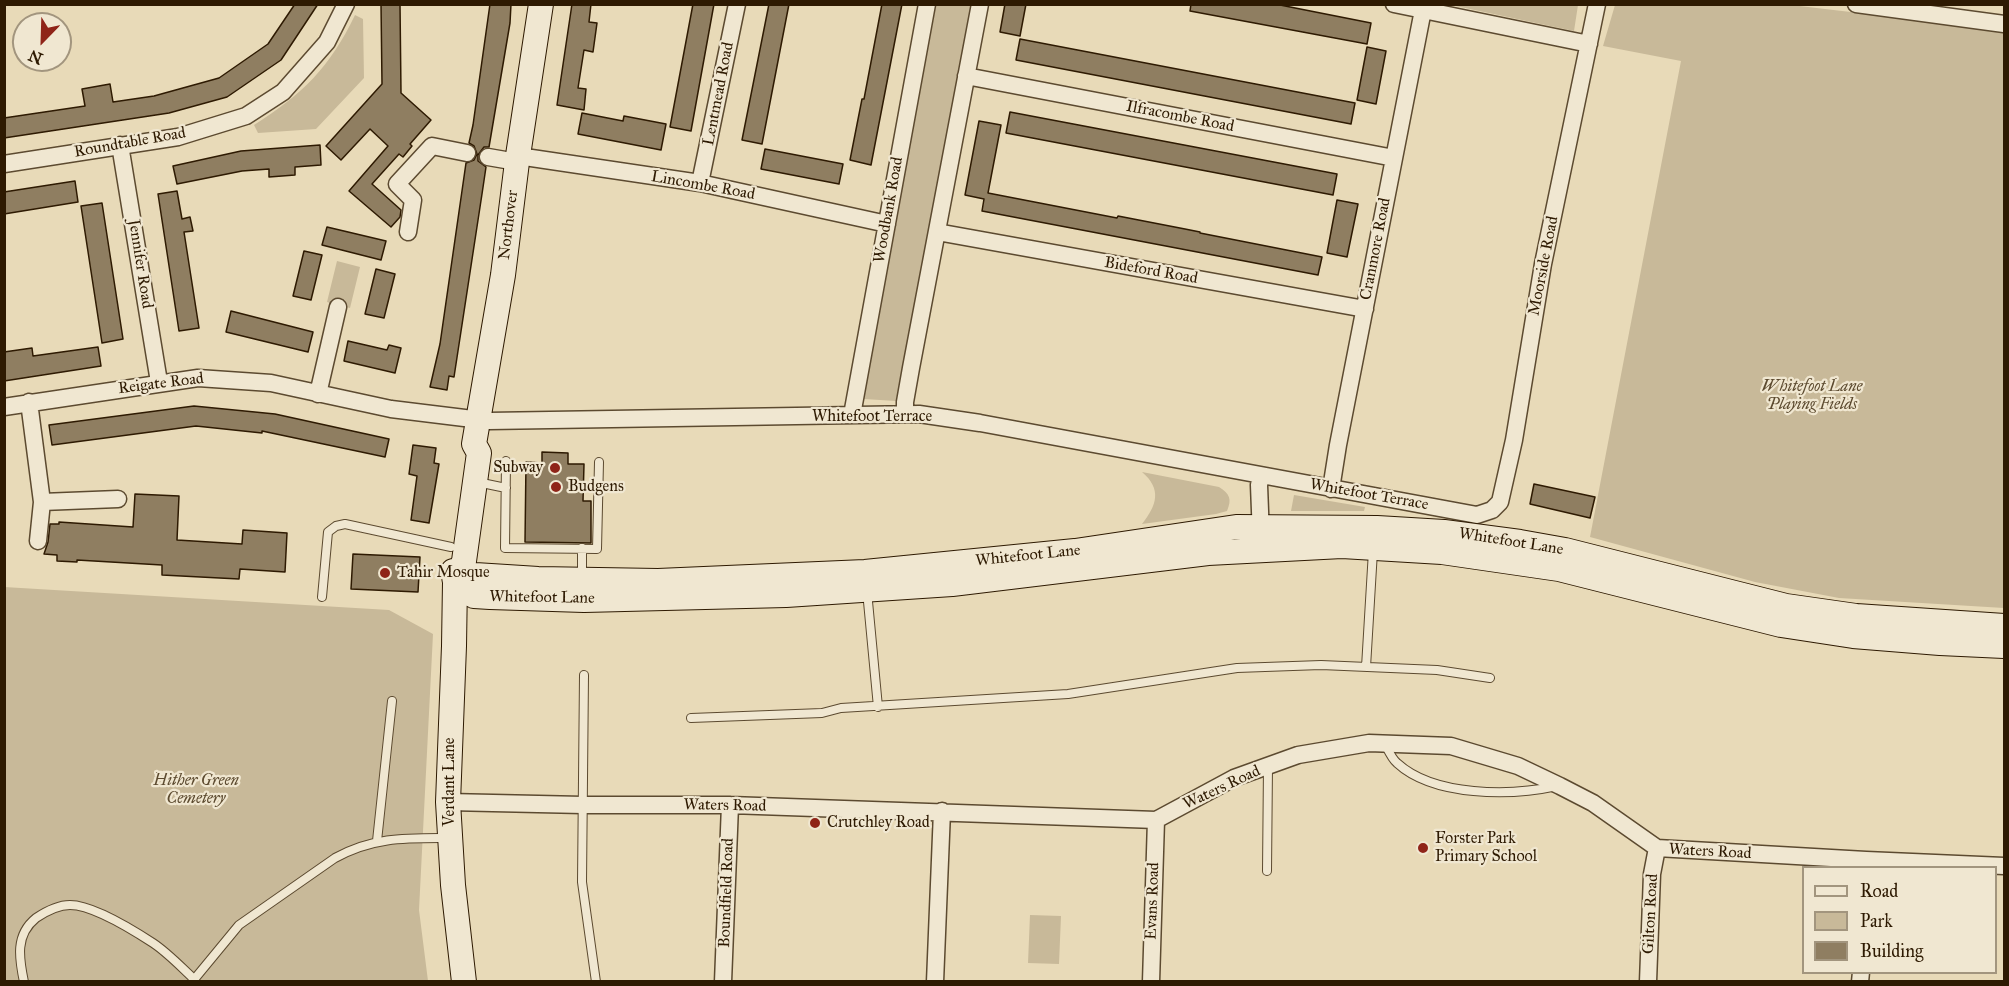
<!DOCTYPE html>
<html>
<head>
<meta charset="utf-8">
<style>
  body { margin:0 }
  #map { position:relative; width:2009px; height:986px; overflow:hidden; background:#e8dab8; font-family:"IM FELL Great Primer",serif }
  canvas { display:block }
  .frame { position:absolute; inset:0; border:6px solid #2e1a02; pointer-events:none }
  .legend { position:absolute; left:1802px; top:866px; width:195px; height:108px; box-sizing:border-box; background:#f0e7d1; border:2px solid #a2957e; margin:0; padding:8px 10px; list-style:none; font-size:18px; color:#2e1a02 }
  .legend li { display:flex; align-items:center; gap:12px; height:30px }
  .legend b { width:30px; border:2px solid #a2957e }
  .north { position:absolute; left:12px; top:12px; width:60px; height:60px; box-sizing:border-box; background:#f0e7d1; border:2px solid #a2957e; border-radius:50%; rotate:203deg; font-size:16px; font-weight:700; line-height:24px; text-align:center; color:#2e1a02 }
  .north::after { content:''; display:block; margin:auto; width:21px; height:27px; background:#8f2418; clip-path:polygon(50% 0,100% 100%,50% 72%,0 100%) }
</style>
</head>
<body>
<div id="map">
<canvas width="2009" height="986"></canvas>
<div class="frame"></div>
<ul class="legend">
<li><b style="height:8px;background:#f0e7d1"></b>Road</li>
<li><b style="height:16px;background:#c8b999"></b>Park</li>
<li><b style="height:16px;background:#8f7e61"></b>Building</li>
</ul>
<div class="north">N</div>
</div>
<script>
const ctx = document.querySelector('canvas').getContext('2d');
ctx.lineJoin = 'round';
function fill(path, color) { ctx.fillStyle = color; ctx.fill(path, 'evenodd'); }
function stroke(path, color, width, dash) { ctx.strokeStyle = color; ctx.lineWidth = width; ctx.lineCap = dash ? 'butt' : 'round'; ctx.setLineDash(dash || []); ctx.stroke(path); }
function drawText(font, color, halo, rows, align = 'center') {
  ctx.font = font + ' "IM FELL Great Primer",serif'; ctx.lineWidth = 4.5; ctx.setLineDash([]); ctx.textBaseline = 'middle'; ctx.strokeStyle = halo; ctx.fillStyle = color; for (const [text, x, y, turn = 0] of rows) {
    ctx.save(); ctx.translate(x, y); ctx.rotate((+turn || 0) * Math.PI / 180); ctx.textAlign = isNaN(turn) ? turn : align; if (halo) ctx.strokeText(text, 0, 0); ctx.fillText(text, 0, 0); ctx.restore();
  }
}
const green = new Path2D(`
  M 936,5 L 971,5 L 896,401 L 864,399 Z
  M 1451,5 L 1578,5 L 1574,31 Z
  M 1615,5 L 1791,5 L 2004,30 L 2004,608 L 1839,598 L 1755,582 L 1590,537 L 1681,61 L 1603,46 Z
  M 355,15 L 363,19 L 364,78 L 316,129 L 258,133 L 254,125 C 303,94 330,67 355,15 Z
  M 337,261 L 360,267 L 350,308 L 327,302 Z
  M 1142,472 L 1219,487 C 1230,494 1232,499 1227,511 L 1216,514 L 1142,524 C 1157,505 1162,489 1142,472 Z
  M 1294,495 L 1365,507 L 1364,511 L 1291,511 Z
  M 4,587 L 389,610 L 433,634 L 419,910 L 428,981 L 5,981 Z
  M 1030,915 L 1061,916 L 1059,964 L 1028,963 Z`);
const building = new Path2D(`
  M 295,4 L 318,4 L 281,60 L 227,97 L 169,113 L 4,138 L 4,118 L 85,106 L 82,89 L 110,84 L 113,102 L 154,96 L 219,78 L 268,44 Z
  M 381,4 L 400,4 L 401,93 L 431,120 L 410,144 L 412,146 L 403,157 L 399,154 L 372,184 L 401,210 L 400,217 L 391,227 L 349,191 L 388,146 L 370,129 L 341,160 L 326,146 L 382,84 Z
  M 490,4 L 511,4 L 510,23 L 489,147 L 484,147 L 478,155 L 478,161 L 486,167 L 482,194 L 454,377 L 449,376 L 447,390 L 430,387 L 440,344 L 466,163 L 474,160 L 477,154 L 474,146 L 469,143 L 473,125 Z
  M 572,4 L 591,4 L 589,22 L 597,23 L 593,52 L 584,50 L 578,88 L 586,89 L 584,110 L 557,105 Z
  M 693,4 L 714,4 L 691,131 L 670,127 Z
  M 769,4 L 789,4 L 762,144 L 742,140 Z
  M 882,4 L 902,4 L 871,165 L 850,160 L 862,99 L 864,99 Z
  M 1005,4 L 1026,4 L 1020,36 L 1000,32 Z
  M 1191,4 L 1275,4 L 1371,23 L 1367,44 L 1190,11 Z
  M 1020,39 L 1355,103 L 1351,124 L 1016,60 Z
  M 1367,47 L 1386,51 L 1376,104 L 1357,100 Z
  M 1010,112 L 1337,174 L 1333,195 L 1006,133 Z
  M 582,113 L 623,121 L 624,116 L 666,124 L 661,150 L 578,134 Z
  M 979,121 L 1001,125 L 988,193 L 1117,218 L 1118,216 L 1185,229 L 1200,232 L 1200,233 L 1322,257 L 1318,275 L 982,211 L 984,199 L 965,195 Z
  M 320,145 L 321,165 L 295,167 L 295,175 L 269,177 L 269,169 L 242,171 L 177,184 L 173,166 L 241,151 Z
  M 765,149 L 843,164 L 839,184 L 761,169 Z
  M 75,181 L 78,202 L 4,214 L 4,192 Z
  M 177,191 L 182,219 L 190,217 L 193,231 L 184,232 L 199,328 L 179,331 L 158,194 Z
  M 1337,200 L 1358,204 L 1347,257 L 1327,253 Z
  M 102,203 L 123,339 L 102,343 L 81,206 Z
  M 327,227 L 386,241 L 381,260 L 322,245 Z
  M 304,251 L 322,255 L 311,300 L 293,296 Z
  M 376,269 L 395,274 L 384,318 L 365,314 Z
  M 231,311 L 313,332 L 308,352 L 226,332 Z
  M 348,341 L 387,350 L 389,345 L 401,348 L 395,373 L 344,361 Z
  M 98,347 L 101,366 L 4,381 L 4,352 L 32,348 L 33,356 Z
  M 194,406 L 275,414 L 389,439 L 385,457 L 262,431 L 262,433 L 196,426 L 52,445 L 49,425 Z
  M 413,445 L 436,448 L 434,463 L 439,464 L 429,523 L 411,520 L 417,476 L 409,474 Z
  M 542,452 L 568,453 L 568,464 L 584,464 L 583,501 L 591,501 L 591,543 L 525,542 L 526,462 L 542,463 Z
  M 1534,484 L 1595,497 L 1590,518 L 1530,504 Z
  M 135,494 L 179,496 L 177,540 L 242,544 L 243,530 L 287,533 L 285,572 L 240,569 L 239,579 L 162,575 L 162,565 L 77,560 L 77,562 L 57,561 L 57,555 L 44,554 L 48,542 L 50,524 L 59,524 L 59,522 L 133,527 Z
  M 353,554 L 420,557 L 418,592 L 351,589 Z`);
const lane = new Path2D(`
  M 506,461 L 505,548 L 597,549 L 599,462
  M 477,482 L 506,488
  M 582,577 L 582,548
  M 867,591 L 878,707
  M 322,597 L 328,532 L 336,526 L 345,524 L 451,547
  M 1366,667 L 1373,551
  M 584,675 L 582,882 L 596,982
  M 691,718 L 822,713 L 841,708 L 1068,694 L 1237,668 L 1321,665 L 1437,670 L 1490,678
  M 1385,744 C 1388,750 1392,759 1397,763 C 1434,797 1511,796 1557,786
  M 377,841 L 392,701
  M 1267,871 L 1268,766
  M 24,982 C 19,958 15,935 36,918 C 45,912 58,905 70,905 C 93,905 133,930 153,943 C 168,953 181,967 194,979
  M 192,982 L 239,925 L 335,858 C 373,837 405,838 447,838`);
const street = new Path2D(`
  M 1394,4 L 1589,44
  M 1856,4 L 2004,24
  M 966,76 L 1394,158
  M 120,145 L 159,382
  M 518,156 L 700,183 L 887,224
  M 488,157 L 517,162
  M 4,164 L 178,137 L 246,116 L 283,92 L 327,42 L 346,4
  M 700,183 L 737,4
  M 408,232 L 413,200 L 397,184 L 432,146 L 467,153
  M 937,232 L 1365,309
  M 318,394 L 338,307
  M 29,402 L 42,502 L 118,499
  M 4,407 L 198,378 L 271,383 L 391,409 L 489,421 L 919,414 L 980,423 L 1477,515 L 1492,510 L 1500,502 L 1514,440 L 1543,264 L 1597,4
  M 905,414 L 905,402 L 911,368 L 980,4
  M 852,415 L 927,4
  M 1261,476 L 1259,485 L 1261,537
  M 1331,489 L 1338,445 L 1423,10
  M 38,541 L 42,502
  M 448,802 L 583,805 L 730,805 L 1156,820 L 1234,778 L 1298,755 L 1369,743 L 1451,746 L 1518,766 L 1560,786 L 1593,803 L 1657,848 L 1866,860 L 2004,866
  M 723,982 L 730,805
  M 935,982 L 942,811
  M 1151,982 L 1156,820
  M 1648,982 L 1652,874 L 1657,848
  M 1860,982 L 1861,972`);
const secondary = new Path2D(`
  M 453,571 L 455,582 L 454,646 L 448,802 L 453,885 L 464,982
  M 455,582 L 474,596 L 490,597 L 584,600 L 786,595 L 952,584 L 1208,553 L 1342,546 L 1442,552 L 1559,569 L 1781,625 L 1853,636 L 1940,643 L 2004,646
  M 455,582 L 475,575 L 538,579 L 658,581 L 865,572 L 1075,551 L 1236,527 L 1377,528 L 1444,532 L 1520,542 L 1565,550 L 1786,606 L 1856,616 L 2004,626
  M 455,582 L 464,561 L 479,453 L 474,444 L 503,275 L 517,162 L 541,4`);
const markers = [
  [555,468,6,"#8f2418"],
  [556,487,6,"#8f2418"],
  [385,573,6,"#8f2418"],
  [815,823,6,"#8f2418"],
  [1423,848,6,"#8f2418"]
];
const streetNames = [
  ["Lentmead Road",719,94,-79],
  ["Ilfracombe Road",1180,117,11],
  ["Roundtable Road",130,143,-10],
  ["Lincombe Road",703,186,10],
  ["Woodbank Road",889,210,-80],
  ["Northover",509,225,-83],
  ["Cranmore Road",1376,249,-79],
  ["Jennifer Road",140,264,81],
  ["Moorside Road",1544,266,-79],
  ["Bideford Road",1151,271,10],
  ["Reigate Road",161,384,-7],
  ["Whitefoot Terrace",872,417],
  ["Whitefoot Terrace",1369,495,10],
  ["Whitefoot Lane",1511,542,9],
  ["Whitefoot Lane",1028,556,-6],
  ["Whitefoot Lane",542,598,1],
  ["Verdant Lane",450,782,-90],
  ["Waters Road",1222,788,-25],
  ["Waters Road",725,806,1],
  ["Waters Road",1710,852,3],
  ["Boundfield Road",727,893,-88],
  ["Evans Road",1153,901,-88],
  ["Gilton Road",1651,914,-87]
];
const parkNames = [
  ["Whitefoot Lane",1812,387],
  ["Playing Fields",1812,405],
  ["Hither Green",196,781],
  ["Cemetery",196,799]
];
const poiNames = [
  ["Subway",543,468,"right"],
  ["Budgens",568,487],
  ["Tahir Mosque",397,573],
  ["Crutchley Road",827,823],
  ["Forster Park",1435,839],
  ["Primary School",1435,857]
];
fill(green, '#c8b999');
fill(building, '#8f7e61');
stroke(building, '#2e1a02', 1.5);
stroke(lane, '#5c4a30', 10);
stroke(street, '#5c4a30', 19);
stroke(secondary, '#2e1a02', 26);
stroke(lane, '#f0e7d1', 8);
stroke(street, '#f0e7d1', 16);
stroke(secondary, '#f0e7d1', 24);
for (const [x, y, r, color] of markers) { const dot = new Path2D(); dot.arc(x, y, r, 0, 2 * Math.PI); ctx.fillStyle = color; ctx.fill(dot); stroke(dot, '#f0e7d1', 2); }
drawText('16px', '#2e1a02', '#f0e7d1', streetNames);
drawText('italic 16px', '#5c4a2f', '#f0e7d1', parkNames);
drawText('16px', '#2e1a02', '#f0e7d1', poiNames, 'left');
</script>
</body>
</html>
